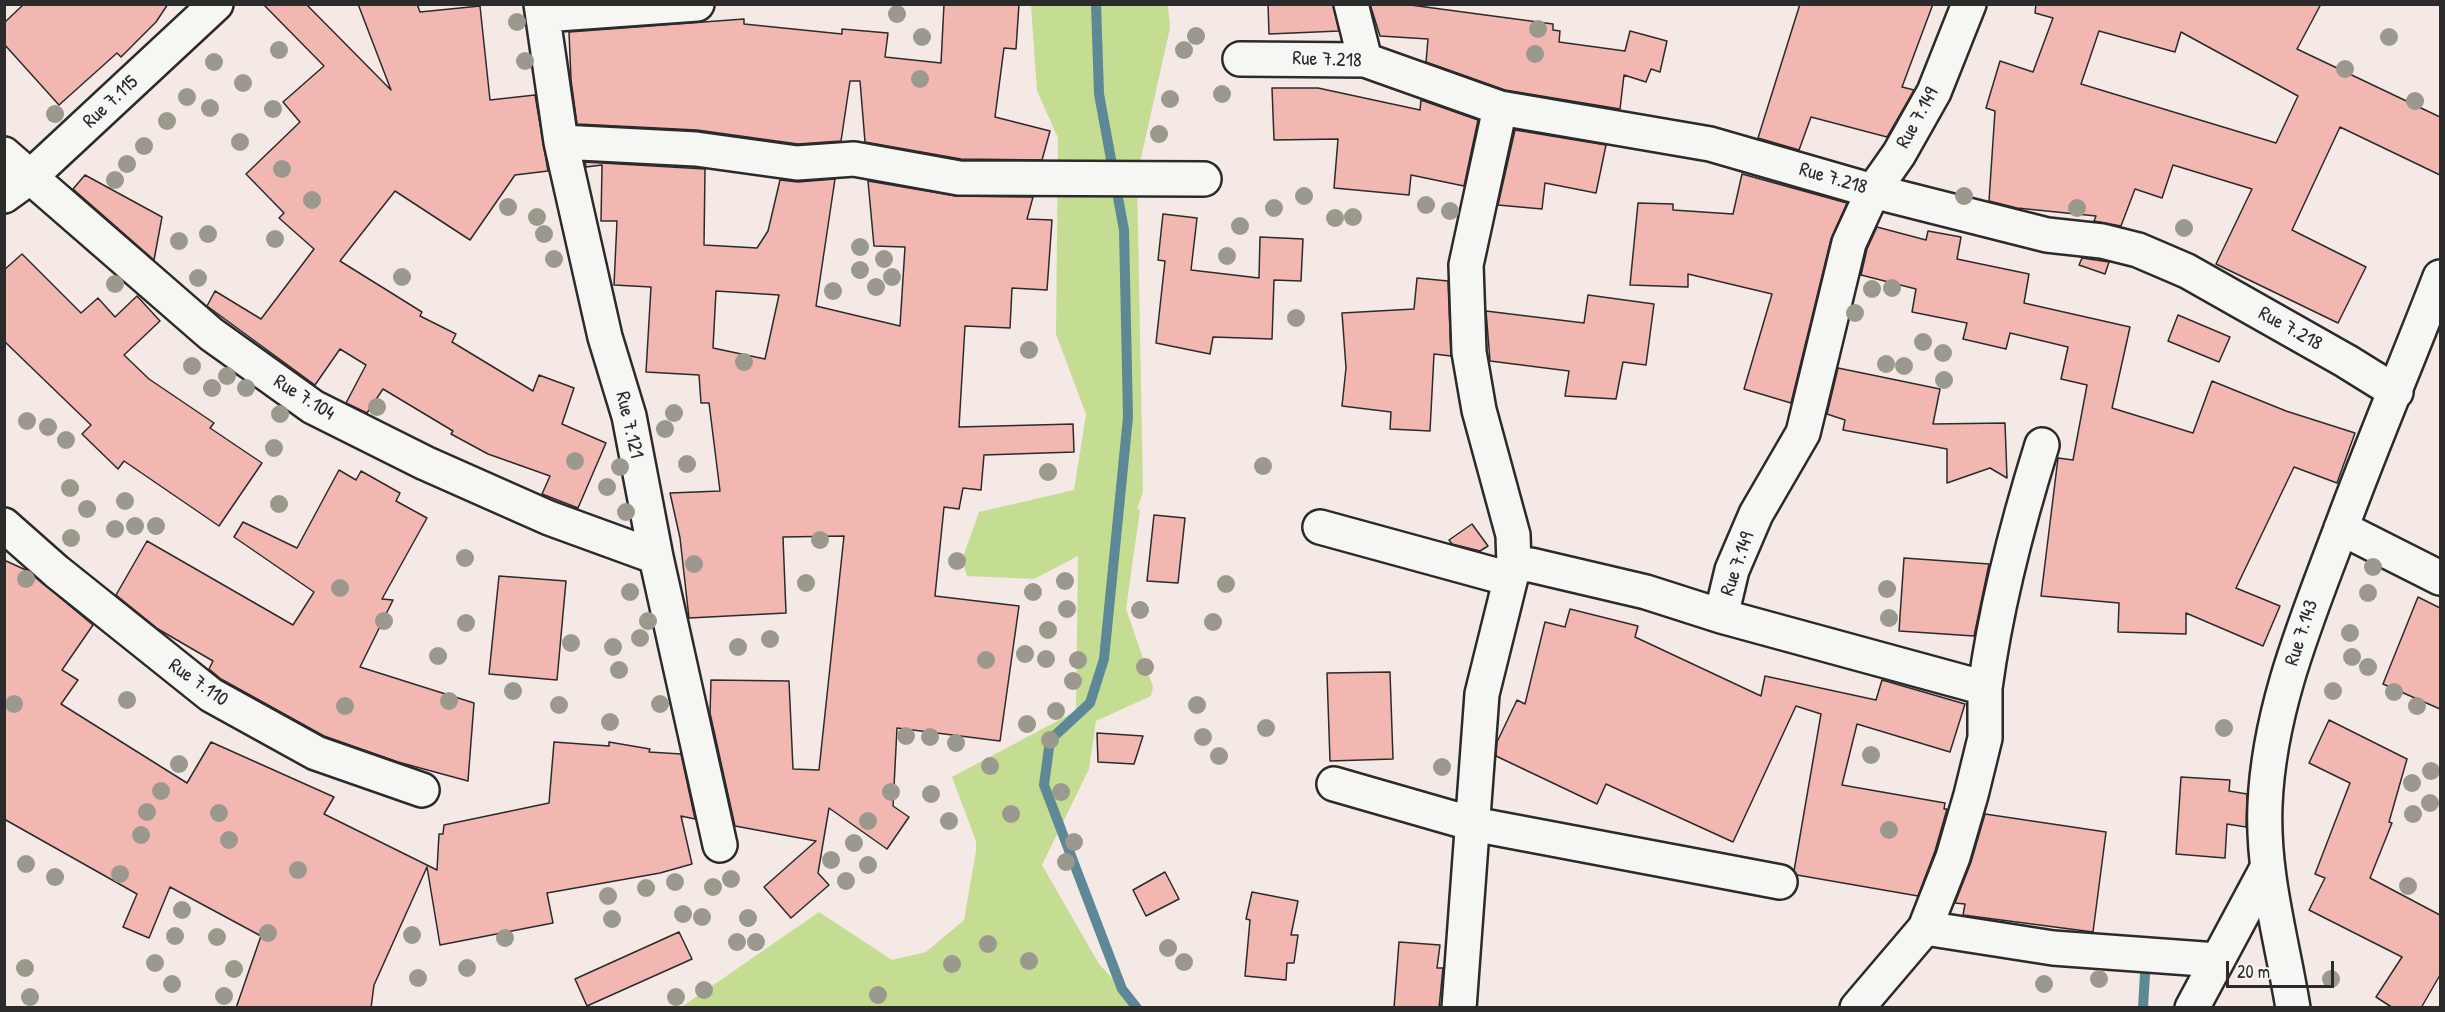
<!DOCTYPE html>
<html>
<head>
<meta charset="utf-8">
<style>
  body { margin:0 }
  #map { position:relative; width:2445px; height:1012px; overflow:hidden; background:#f5e9e5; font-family:"Patrick Hand",sans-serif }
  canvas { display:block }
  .frame { position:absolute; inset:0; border:6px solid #2b2b2b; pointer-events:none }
  .scale { position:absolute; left:2226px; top:961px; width:108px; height:27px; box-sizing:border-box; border:3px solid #2b2b2b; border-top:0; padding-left:8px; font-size:18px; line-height:21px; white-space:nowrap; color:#2b2b2b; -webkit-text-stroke:4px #f6f6f2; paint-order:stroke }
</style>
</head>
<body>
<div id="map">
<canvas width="2445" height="1012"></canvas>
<div class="frame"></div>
<div class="scale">20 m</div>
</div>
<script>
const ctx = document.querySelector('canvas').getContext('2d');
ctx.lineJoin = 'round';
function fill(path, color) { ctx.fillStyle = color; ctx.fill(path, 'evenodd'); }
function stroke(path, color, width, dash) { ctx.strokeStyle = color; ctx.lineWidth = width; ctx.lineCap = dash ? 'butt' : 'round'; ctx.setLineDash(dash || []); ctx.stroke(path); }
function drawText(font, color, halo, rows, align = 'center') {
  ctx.font = font + ' "Patrick Hand",sans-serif'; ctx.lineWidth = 6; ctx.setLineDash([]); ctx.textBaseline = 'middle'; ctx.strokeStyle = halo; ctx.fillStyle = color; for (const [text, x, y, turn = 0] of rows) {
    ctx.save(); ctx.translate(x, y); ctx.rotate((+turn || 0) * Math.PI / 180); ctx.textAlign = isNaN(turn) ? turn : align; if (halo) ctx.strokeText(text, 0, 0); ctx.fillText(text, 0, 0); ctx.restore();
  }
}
const green = new Path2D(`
  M 1031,5 L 1168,5 L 1170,28 L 1137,176 L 1143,492 L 1137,509 L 1140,510 L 1126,609 L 1153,687 L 1151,696 L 1096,721 L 1089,769 L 1042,865 L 1099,964 L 1139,1007 L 680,1008 L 819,912 L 892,960 L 926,952 L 964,920 L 976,851 L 976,841 L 952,777 L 1076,711 L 1078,556 L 1034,579 L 967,576 L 962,560 L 979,512 L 1074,490 L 1086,414 L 1056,334 L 1058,138 L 1037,91 Z`);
const stream = new Path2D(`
  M 1096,4 L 1099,94 L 1124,230 L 1128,417 L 1104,659 L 1090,703 L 1050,740 L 1044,785 L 1122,989 L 1137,1008
  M 2143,1008 L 2146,957`);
const building = new Path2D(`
  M 24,4 L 168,4 L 156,22 L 121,57 L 117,53 L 59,105 L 4,44 L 4,23 Z
  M 263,4 L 306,4 L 391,90 L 358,4 L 417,4 L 420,12 L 480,6 L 490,100 L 535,95 L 548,171 L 515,175 L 470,240 L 395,191 L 340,261 L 422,312 L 420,316 L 456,334 L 452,342 L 533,391 L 539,375 L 574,388 L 562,424 L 606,443 L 578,508 L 542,494 L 550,476 L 488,454 L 451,434 L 453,431 L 383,389 L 367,413 L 346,403 L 366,365 L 340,349 L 315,385 L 207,306 L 215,291 L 261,319 L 314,249 L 279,218 L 284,213 L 246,174 L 300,122 L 283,102 L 324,66 Z
  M 944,4 L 1019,4 L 1016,49 L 1004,48 L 995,117 L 1050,131 L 1042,160 L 961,159 L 865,142 L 860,81 L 850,81 L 841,141 L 798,144 L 697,130 L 577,124 L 571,80 L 569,32 L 744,19 L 744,24 L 842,34 L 842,29 L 888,33 L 885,57 L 941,63 Z
  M 1268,4 L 1333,4 L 1339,31 L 1269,34 Z
  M 1370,4 L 1403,4 L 1553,24 L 1553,30 L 1560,31 L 1559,42 L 1625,51 L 1630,31 L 1667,41 L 1660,72 L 1651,69 L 1646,82 L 1624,75 L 1620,109 L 1505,90 L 1426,62 L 1428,39 L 1380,36 Z
  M 1800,4 L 1933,4 L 1902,87 L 1914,90 L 1887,137 L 1811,117 L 1799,150 L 1758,138 Z
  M 2036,4 L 2321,4 L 2297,49 L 2440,117 L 2440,175 L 2340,127 L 2292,230 L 2366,267 L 2338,323 L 2216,264 L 2252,189 L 2173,165 L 2162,198 L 2135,189 L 2121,226 L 2094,221 L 2096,216 L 2017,208 L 1989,201 L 1995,111 L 1986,108 L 2000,61 L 2033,72 L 2053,18 L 2035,13 ZM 2099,31 L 2175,52 L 2181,32 L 2298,96 L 2276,143 L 2081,84 Z
  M 1272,88 L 1318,88 L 1420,110 L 1421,100 L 1478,120 L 1464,186 L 1411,175 L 1409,195 L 1334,188 L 1338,139 L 1274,140 Z
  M 1515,130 L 1606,145 L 1596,193 L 1545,183 L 1542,209 L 1498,205 Z
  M 585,162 L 705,169 L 704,245 L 757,248 L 768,231 L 780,180 L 798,182 L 835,179 L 816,306 L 900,326 L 905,247 L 874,246 L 868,181 L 956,196 L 1033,197 L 1027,219 L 1052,220 L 1047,290 L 1012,288 L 1010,328 L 965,326 L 959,427 L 1073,424 L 1074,452 L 984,455 L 981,490 L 963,488 L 959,509 L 944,507 L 935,596 L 1019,606 L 1000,741 L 897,728 L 893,806 L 909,817 L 887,849 L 829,808 L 818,873 L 829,885 L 791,918 L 764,887 L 816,841 L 735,826 L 710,713 L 711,680 L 789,681 L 793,769 L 819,770 L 844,536 L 783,537 L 786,613 L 689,618 L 680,538 L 670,493 L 720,491 L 709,403 L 701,403 L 699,375 L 646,372 L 651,287 L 614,285 L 617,221 L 601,221 L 602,165 L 586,167 ZM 716,291 L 779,295 L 765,359 L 713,348 Z
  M 1742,174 L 1847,203 L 1831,239 L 1791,403 L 1744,389 L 1772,294 L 1688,274 L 1688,287 L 1630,285 L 1638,203 L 1673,204 L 1673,210 L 1733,214 Z
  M 85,175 L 162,217 L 154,260 L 73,189 Z
  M 1163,214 L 1197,218 L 1191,270 L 1259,278 L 1260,237 L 1303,239 L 1301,281 L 1274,280 L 1272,339 L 1213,337 L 1210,354 L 1156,343 L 1165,261 L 1158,260 Z
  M 1877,227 L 1926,240 L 1928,231 L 1961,237 L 1957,259 L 2029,274 L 2024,303 L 2130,327 L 2112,408 L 2193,433 L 2212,381 L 2286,411 L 2355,433 L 2337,483 L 2294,467 L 2236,588 L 2280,606 L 2263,646 L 2186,613 L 2186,634 L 2118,632 L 2119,603 L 2041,596 L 2058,458 L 2073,460 L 2087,385 L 2061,379 L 2068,347 L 2010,333 L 2006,349 L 1963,339 L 1967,323 L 1912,312 L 1916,289 L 1861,275 L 1867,249 Z
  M 22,254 L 81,313 L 98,298 L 115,317 L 137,296 L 160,321 L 124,355 L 149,379 L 214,423 L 210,428 L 262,463 L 219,526 L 124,461 L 118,469 L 82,434 L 91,425 L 4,341 L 4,270 Z
  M 2082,258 L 2109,262 L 2105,274 L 2079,265 Z
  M 1417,278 L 1448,281 L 1451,356 L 1434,354 L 1430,431 L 1390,429 L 1391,412 L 1342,406 L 1346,368 L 1342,313 L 1414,309 Z
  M 1588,295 L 1654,304 L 1646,365 L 1623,362 L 1616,399 L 1565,396 L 1569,371 L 1490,361 L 1486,311 L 1584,323 Z
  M 2178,315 L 2230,337 L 2219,362 L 2168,341 Z
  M 1838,368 L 1940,389 L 1933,424 L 2005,423 L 2007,478 L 1990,468 L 1947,483 L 1947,449 L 1843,430 L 1845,420 L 1827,414 Z
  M 339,470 L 356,480 L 361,471 L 400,493 L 396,501 L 427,518 L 382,599 L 393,600 L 360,667 L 474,703 L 468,781 L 398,762 L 324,736 L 221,679 L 209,669 L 213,661 L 158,629 L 116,595 L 147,541 L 293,625 L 314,592 L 234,537 L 243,522 L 297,548 Z
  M 1154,515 L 1185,518 L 1178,583 L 1147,581 Z
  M 1472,524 L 1488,546 L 1480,551 L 1452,544 L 1449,540 Z
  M 1904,558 L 1989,564 L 1974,636 L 1899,631 Z
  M 4,560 L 28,571 L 93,625 L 62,670 L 78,680 L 61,704 L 187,783 L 211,742 L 334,797 L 324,814 L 437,870 L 439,834 L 443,834 L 444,825 L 549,803 L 554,742 L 609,746 L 609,742 L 650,749 L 649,752 L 681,754 L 695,819 L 681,816 L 692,864 L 660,873 L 547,893 L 553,923 L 440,945 L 427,867 L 374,985 L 371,1008 L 236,1008 L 261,936 L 170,887 L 149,938 L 123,927 L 137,894 L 4,819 Z
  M 499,576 L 566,581 L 557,680 L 489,674 Z
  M 2418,597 L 2440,608 L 2440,709 L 2383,684 Z
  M 1570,609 L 1638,626 L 1635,637 L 1761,696 L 1765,676 L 1876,700 L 1882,680 L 1965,704 L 1950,752 L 1857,724 L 1842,785 L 1945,803 L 1944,809 L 1947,809 L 1935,851 L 1918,896 L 1797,875 L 1794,871 L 1821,714 L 1796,706 L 1733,842 L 1606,784 L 1597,804 L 1496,756 L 1497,742 L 1517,700 L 1525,704 L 1545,622 L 1565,627 Z
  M 1390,672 L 1393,759 L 1330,761 L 1327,673 Z
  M 2329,720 L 2407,759 L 2389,822 L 2392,823 L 2370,878 L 2440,915 L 2440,975 L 2421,1008 L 2393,1008 L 2376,997 L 2402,957 L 2309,910 L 2325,878 L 2315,874 L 2350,783 L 2309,763 Z
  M 1097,733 L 1143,736 L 1134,764 L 1098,762 Z
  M 2181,777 L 2230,780 L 2229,791 L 2247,794 L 2246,827 L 2227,824 L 2225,858 L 2176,854 Z
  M 1985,814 L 2106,832 L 2093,932 L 1963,915 L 1965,904 L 1955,903 L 1971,862 Z
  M 1165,872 L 1179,899 L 1146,916 L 1133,890 Z
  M 1252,892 L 1298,901 L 1291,935 L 1298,935 L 1294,963 L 1287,963 L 1286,980 L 1245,976 L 1250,920 L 1246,919 Z
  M 679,932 L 692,959 L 587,1006 L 575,979 Z
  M 1399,942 L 1440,945 L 1437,968 L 1443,968 L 1439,1008 L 1394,1008 Z`);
const minor = new Path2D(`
  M 541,4 L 561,142 L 605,337 L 629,416 L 656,557 L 720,845
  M 1351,4 L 1365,60
  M 543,15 L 697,4
  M 1240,59 L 1365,60 L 1500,108 L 1710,144 L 1873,191 L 2047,235 L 2102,241 L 2138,250 L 2187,271 L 2346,361 L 2396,392
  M 1500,108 L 1466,265 L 1469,352 L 1479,410 L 1513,535 L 1514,565 L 1531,565 L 1646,592 L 1721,616
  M 561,142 L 696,149 L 797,163 L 854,159 L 959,178 L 1204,179
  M 4,154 L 211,334 L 313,407 L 425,463 L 549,518 L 656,557
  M 4,196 L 29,178 L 216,4
  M 4,525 L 56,571 L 211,695 L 316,753 L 422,790
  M 1320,527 L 1510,579
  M 2341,528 L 2440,578
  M 1985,688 C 1996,605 2017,525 2042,445
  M 1334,784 L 1473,824 L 1780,882
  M 1925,928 L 2053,948 L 2217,960
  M 1459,1008 L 1482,694 L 1514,565
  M 1857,1008 L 1925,928 L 1953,857 L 1971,795 L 1985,738 L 1985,688 L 1721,616 L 1732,570 L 1756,514 L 1803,433 L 1849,243 L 1873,191 L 1899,154 L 1934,92 L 1969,4
  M 2192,1008 L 2266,870
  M 2293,1008 C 2282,940 2262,874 2265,805 C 2269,707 2308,617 2342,526 C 2373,442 2408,360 2440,277`);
const trees = [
  [897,14],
  [517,22],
  [1538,29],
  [1196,36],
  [922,37],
  [2389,37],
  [279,50],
  [1184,50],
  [1535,54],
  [525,61],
  [214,62],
  [2345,69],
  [920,79],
  [243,83],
  [1222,94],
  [187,97],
  [1170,99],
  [2415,101],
  [210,108],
  [273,109],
  [55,114],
  [167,121],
  [1159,134],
  [240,142],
  [144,146],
  [127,164],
  [282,169],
  [115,180],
  [1304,196],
  [1964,196],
  [312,200],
  [1426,205],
  [508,207],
  [1274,208],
  [2077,208],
  [1450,211],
  [537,217],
  [1353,217],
  [1335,218],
  [1240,226],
  [2184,228],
  [208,234],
  [544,234],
  [275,239],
  [179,241],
  [860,247],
  [1227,256],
  [554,259],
  [884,259],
  [860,270],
  [402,277],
  [892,277],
  [198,278],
  [115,284],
  [876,287],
  [1892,288],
  [1872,289],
  [833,291],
  [1855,313],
  [1296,318],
  [1923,342],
  [1029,350],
  [1943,353],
  [744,362],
  [1886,364],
  [192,366],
  [1904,366],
  [227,376],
  [1944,380],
  [212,388],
  [246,388],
  [377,407],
  [674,413],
  [280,414],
  [27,421],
  [48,427],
  [665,429],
  [66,440],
  [274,448],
  [575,461],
  [687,464],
  [1263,466],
  [620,467],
  [1048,472],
  [607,487],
  [70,488],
  [125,501],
  [279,504],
  [87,509],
  [626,512],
  [135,526],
  [156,526],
  [115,529],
  [71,538],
  [820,540],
  [465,558],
  [957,561],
  [694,564],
  [2373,567],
  [26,579],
  [1065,581],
  [806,583],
  [1226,584],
  [340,588],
  [1887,589],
  [630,592],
  [1033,592],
  [2368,593],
  [1067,609],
  [1140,610],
  [1889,618],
  [384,621],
  [648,621],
  [1213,622],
  [466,623],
  [1048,630],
  [2350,633],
  [640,638],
  [770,639],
  [571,643],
  [613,647],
  [738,647],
  [1025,654],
  [438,656],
  [2352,657],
  [1046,659],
  [986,660],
  [1078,660],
  [1145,667],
  [2368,667],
  [619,670],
  [1073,681],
  [513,691],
  [2333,691],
  [2394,692],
  [127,700],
  [449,701],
  [14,704],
  [660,704],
  [559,705],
  [1197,705],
  [345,706],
  [2417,706],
  [1056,711],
  [610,722],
  [1027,724],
  [1266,728],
  [2224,728],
  [906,736],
  [930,737],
  [1203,737],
  [1050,740],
  [956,743],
  [1871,755],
  [1219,756],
  [179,764],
  [990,766],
  [1442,767],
  [2431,771],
  [2412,783],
  [161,791],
  [891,792],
  [1061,792],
  [931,794],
  [2430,803],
  [147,812],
  [219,813],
  [1011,814],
  [2413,814],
  [868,821],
  [949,821],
  [1889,830],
  [141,835],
  [229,840],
  [1074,842],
  [854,843],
  [831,860],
  [1066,862],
  [26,864],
  [868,865],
  [298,870],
  [120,874],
  [55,877],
  [731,879],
  [846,881],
  [675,882],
  [2408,886],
  [713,887],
  [646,888],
  [608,896],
  [182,910],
  [683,914],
  [702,917],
  [748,918],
  [612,919],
  [268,933],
  [412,935],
  [175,936],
  [217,937],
  [505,938],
  [737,942],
  [756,942],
  [988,944],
  [1168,948],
  [1029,961],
  [1184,962],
  [155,963],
  [952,964],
  [25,968],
  [467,968],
  [234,969],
  [418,978],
  [2099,979],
  [2331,979],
  [172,984],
  [2044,984],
  [704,990],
  [878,995],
  [224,996],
  [30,997],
  [676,997]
];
const streetNames = [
  ["Rue 7.218",1327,60,2],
  ["Rue 7.115",111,102,-43],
  ["Rue 7.149",1918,118,-61],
  ["Rue 7.218",1833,179,16],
  ["Rue 7.218",2290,329,29],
  ["Rue 7.104",304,398,32],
  ["Rue 7.121",629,425,77],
  ["Rue 7.149",1738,564,-71],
  ["Rue 7.143",2302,633,-72],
  ["Rue 7.110",198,683,35]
];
fill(green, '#c4dd93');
stroke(stream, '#5c8995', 10);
fill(building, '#f3b7b2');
stroke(building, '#2b2b2b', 1.5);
stroke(minor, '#2b2b2b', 38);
stroke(minor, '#f6f6f2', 33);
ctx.fillStyle = '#9b998d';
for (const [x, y] of trees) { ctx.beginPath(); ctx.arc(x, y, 9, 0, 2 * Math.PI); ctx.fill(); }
drawText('20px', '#2b2b2b', '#f6f6f2', streetNames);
</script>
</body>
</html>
